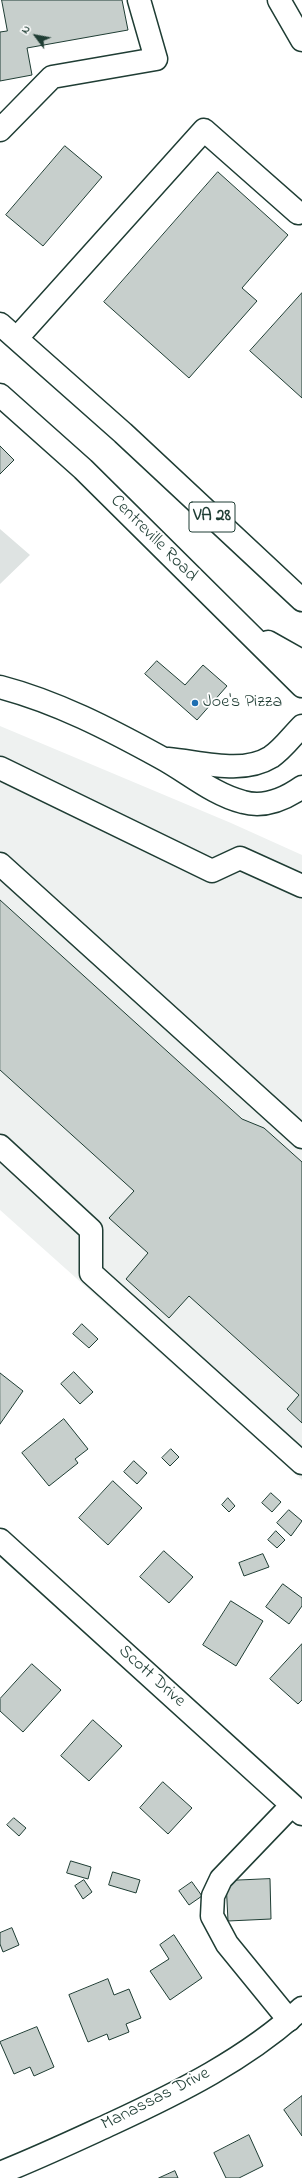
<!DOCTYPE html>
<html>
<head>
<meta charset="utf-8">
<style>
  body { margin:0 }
  #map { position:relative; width:302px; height:2178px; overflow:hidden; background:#fff; font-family:"Indie Flower",sans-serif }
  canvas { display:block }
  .north { position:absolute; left:16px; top:16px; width:40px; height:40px; -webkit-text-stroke:3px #fff; paint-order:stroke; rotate:302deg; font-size:11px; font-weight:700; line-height:16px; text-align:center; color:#1f3d34 }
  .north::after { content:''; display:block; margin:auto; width:14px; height:18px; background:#1f3d34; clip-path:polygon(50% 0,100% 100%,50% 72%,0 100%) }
</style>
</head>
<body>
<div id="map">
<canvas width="302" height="2178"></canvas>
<div class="north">N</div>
</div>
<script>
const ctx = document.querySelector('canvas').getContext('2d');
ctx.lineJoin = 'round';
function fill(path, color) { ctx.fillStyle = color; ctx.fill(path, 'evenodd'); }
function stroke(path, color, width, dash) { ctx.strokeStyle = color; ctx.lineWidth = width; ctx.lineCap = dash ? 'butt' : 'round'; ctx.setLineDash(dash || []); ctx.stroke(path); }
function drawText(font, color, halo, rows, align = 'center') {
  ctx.font = font + ' "Indie Flower",sans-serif'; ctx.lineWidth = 3.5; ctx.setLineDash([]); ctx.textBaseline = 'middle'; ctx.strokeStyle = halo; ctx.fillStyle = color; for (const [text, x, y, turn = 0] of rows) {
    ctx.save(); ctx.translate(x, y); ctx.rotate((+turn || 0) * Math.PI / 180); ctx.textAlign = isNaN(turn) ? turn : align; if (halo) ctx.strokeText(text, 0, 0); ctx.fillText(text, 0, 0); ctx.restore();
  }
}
const built = new Path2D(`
  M 0,726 L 231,823 L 302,855 L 302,1480 L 0,1210 Z`);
const green = new Path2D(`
  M 0,529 L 30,555 L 0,584 Z`);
const building = new Path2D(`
  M 2,0 L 122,0 L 128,30 L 27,48 L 32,75 L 0,81 L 0,32 L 7,31 Z
  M 65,146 L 102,177 L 43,246 L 6,215 Z
  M 218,172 L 288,235 L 242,288 L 257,301 L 189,378 L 104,302 Z
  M 302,293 L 302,398 L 250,351 Z
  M 0,446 L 14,460 L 0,474 Z
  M 157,661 L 185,685 L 203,665 L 227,686 L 197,720 L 145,674 Z
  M 0,900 L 242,1119 L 264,1128 L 302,1162 L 302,1423 L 287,1409 L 299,1395 L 189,1296 L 169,1318 L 126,1279 L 148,1253 L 109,1218 L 134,1191 L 0,1070 Z
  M 82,1324 L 98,1339 L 89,1348 L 73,1334 Z
  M 74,1372 L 93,1392 L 80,1404 L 61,1384 Z
  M 0,1373 L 23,1391 L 0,1424 Z
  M 64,1419 L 88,1449 L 75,1459 L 78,1463 L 49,1486 L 22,1453 Z
  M 171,1449 L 179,1457 L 170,1466 L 162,1458 Z
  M 134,1461 L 147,1473 L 137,1484 L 124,1472 Z
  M 113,1481 L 142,1508 L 108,1545 L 79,1518 Z
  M 271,1493 L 281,1502 L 272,1512 L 262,1503 Z
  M 228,1498 L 235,1506 L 229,1512 L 222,1505 Z
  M 289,1510 L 302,1521 L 291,1536 L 277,1523 Z
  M 276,1531 L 285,1540 L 277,1548 L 268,1540 Z
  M 164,1551 L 193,1577 L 169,1603 L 140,1577 Z
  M 263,1554 L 269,1567 L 244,1576 L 239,1563 Z
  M 283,1584 L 302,1598 L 302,1606 L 289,1624 L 266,1607 Z
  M 231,1601 L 263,1621 L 236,1666 L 203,1645 Z
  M 302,1644 L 302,1700 L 298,1704 L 270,1679 Z
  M 32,1664 L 61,1690 L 23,1732 L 0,1711 L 0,1699 Z
  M 93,1720 L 122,1746 L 89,1781 L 61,1756 Z
  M 163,1782 L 192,1808 L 168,1834 L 140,1808 Z
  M 14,1818 L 26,1828 L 19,1836 L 7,1825 Z
  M 71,1861 L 91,1867 L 88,1879 L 67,1873 Z
  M 113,1872 L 140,1880 L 136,1893 L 109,1885 Z
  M 270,1879 L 271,1919 L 228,1921 L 226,1881 Z
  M 84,1880 L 92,1892 L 83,1899 L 75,1886 Z
  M 192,1882 L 202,1896 L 189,1905 L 179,1891 Z
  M 12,1928 L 19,1945 L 3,1952 L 0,1944 L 0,1933 Z
  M 174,1935 L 202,1978 L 170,2000 L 150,1971 L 169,1959 L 160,1945 Z
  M 108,1979 L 114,1995 L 129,1989 L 141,2018 L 126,2024 L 129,2032 L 109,2040 L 107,2034 L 88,2042 L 69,1995 Z
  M 37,2027 L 54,2067 L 34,2076 L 30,2067 L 14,2074 L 0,2042 Z
  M 302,2096 L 302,2136 L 284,2110 Z
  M 249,2135 L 263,2166 L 239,2178 L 226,2178 L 214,2153 Z
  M 175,2171 L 178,2178 L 159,2178 Z`);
const minor = new Path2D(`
  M 279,0 L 302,40
  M 0,130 L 52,77 L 156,59 L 139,0
  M 17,338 L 204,130 L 298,213
  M 0,687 C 57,702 109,729 160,757 C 188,772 212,794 243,802 C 264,808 285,799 302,787
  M 168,759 C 201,762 242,775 271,757 C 283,749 292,736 302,726
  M 0,768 L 212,871 L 240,858 L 302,886
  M 0,864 L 302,1137
  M 0,1146 L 91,1230 L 91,1273 L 302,1463
  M 0,1540 L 302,1814
  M 289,2020 L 227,1944 L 212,1916 L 213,1896 L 221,1879 L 292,1805`);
const major = new Path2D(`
  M 0,2173 C 38,2158 74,2141 111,2124 C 178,2093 247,2059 302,2008`);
const highway = new Path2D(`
  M 0,324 L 123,433 L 302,600
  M 0,395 L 83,469 L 302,686
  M 268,642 L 302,661`);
const markers = [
  [195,703,4,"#1f6fb2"]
];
const shields = [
  [212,517,46]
];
const shieldNames = [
  ["VA 28",212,517]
];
const streetNames = [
  ["Centreville Road",153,539,45],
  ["Scott Drive",151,1677,42],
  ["Manassas Drive",156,2100,-27]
];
const poiNames = [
  ["Joe's Pizza",203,703]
];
fill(built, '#eef1f0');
fill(green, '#dee3e2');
fill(building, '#c7cfcc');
stroke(building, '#1f3d34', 1);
stroke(minor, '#1f3d34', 25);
stroke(major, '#1f3d34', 25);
stroke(highway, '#1f3d34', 25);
stroke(minor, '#fff', 22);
stroke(major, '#fff', 22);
stroke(highway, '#fff', 22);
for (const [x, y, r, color] of markers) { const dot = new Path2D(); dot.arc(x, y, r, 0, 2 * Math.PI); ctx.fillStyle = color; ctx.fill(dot); stroke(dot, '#fff', 1.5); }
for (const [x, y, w] of shields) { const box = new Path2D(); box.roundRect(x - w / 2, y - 15, w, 30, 3); ctx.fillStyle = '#fff'; ctx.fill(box); stroke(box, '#1f3d34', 1); }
drawText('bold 17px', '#1f3d34', null, shieldNames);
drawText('18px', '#1f3d34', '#fff', streetNames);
drawText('18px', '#1f3d34', '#fff', poiNames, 'left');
</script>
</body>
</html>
